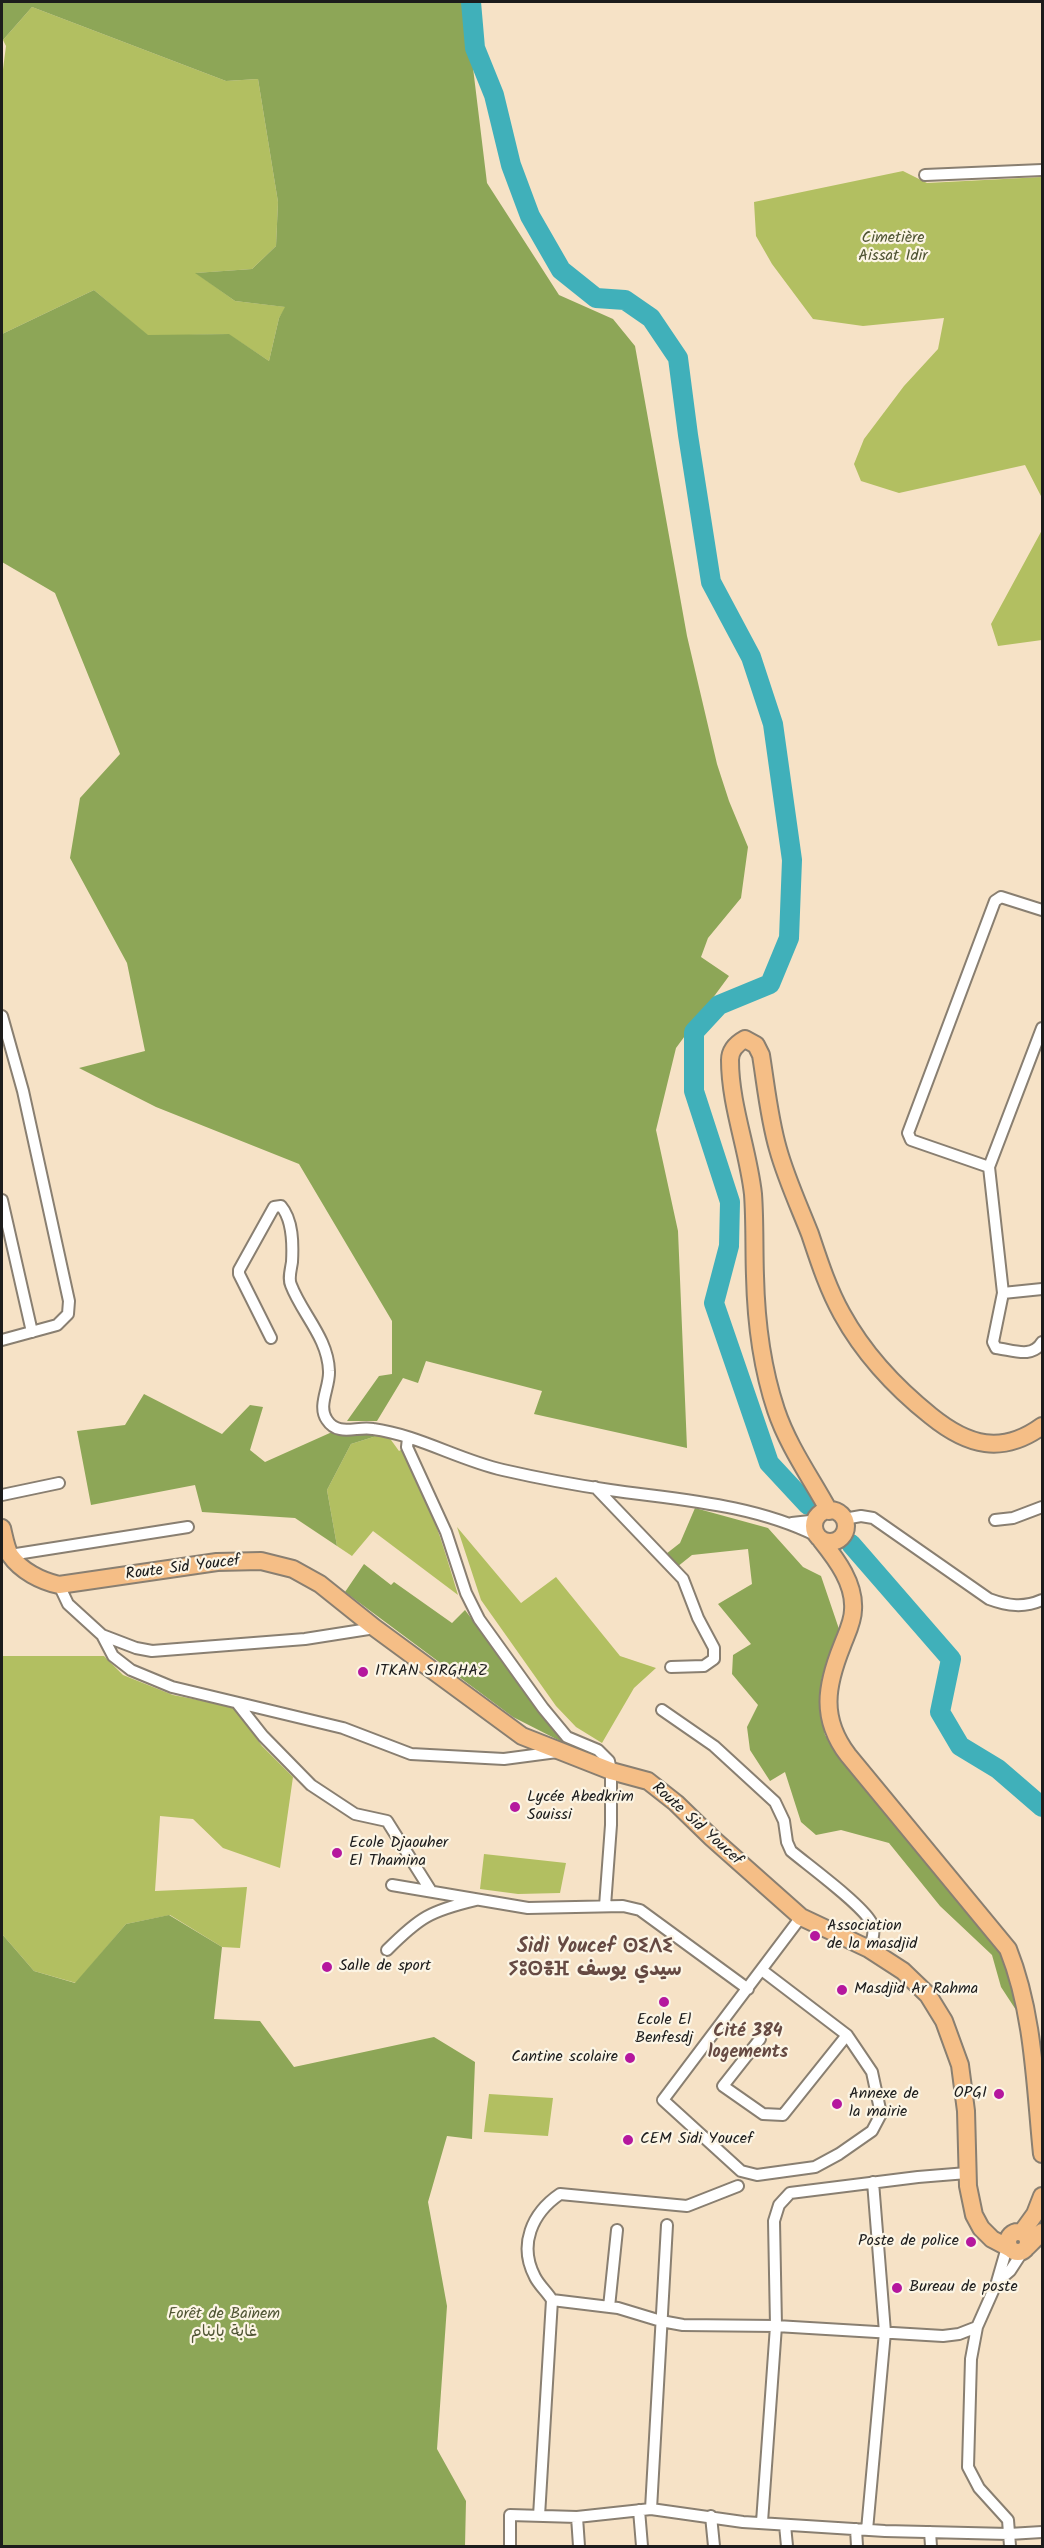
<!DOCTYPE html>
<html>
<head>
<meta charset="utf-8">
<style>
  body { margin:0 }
  #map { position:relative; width:1044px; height:2548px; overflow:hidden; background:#f6e2c6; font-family:Kalam,sans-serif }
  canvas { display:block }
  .frame { position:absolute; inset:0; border:3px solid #1c1c1c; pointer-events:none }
</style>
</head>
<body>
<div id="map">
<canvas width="1044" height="2548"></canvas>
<div class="frame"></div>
</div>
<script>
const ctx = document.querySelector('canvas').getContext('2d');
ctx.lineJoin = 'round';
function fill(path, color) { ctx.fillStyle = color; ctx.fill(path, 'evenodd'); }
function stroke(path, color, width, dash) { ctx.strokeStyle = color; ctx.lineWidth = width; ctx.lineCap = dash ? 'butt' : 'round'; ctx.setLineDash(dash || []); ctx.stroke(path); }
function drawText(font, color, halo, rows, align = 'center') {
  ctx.font = font + ' Kalam,"Playpen Sans Arabic","Noto Sans Tifinagh",sans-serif'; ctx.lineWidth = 4.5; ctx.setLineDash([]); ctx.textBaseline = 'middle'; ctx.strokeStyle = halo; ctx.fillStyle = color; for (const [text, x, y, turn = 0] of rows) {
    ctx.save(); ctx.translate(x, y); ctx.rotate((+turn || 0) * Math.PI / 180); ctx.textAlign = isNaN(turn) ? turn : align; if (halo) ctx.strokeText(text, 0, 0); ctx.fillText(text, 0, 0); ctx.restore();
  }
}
const green = new Path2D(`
  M 32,7 L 226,81 L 258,79 L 278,202 L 276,246 L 252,269 L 196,273 L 235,301 L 286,307 L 279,318 L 269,361 L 228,334 L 148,336 L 94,290 L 2,334 L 2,77 L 6,46 L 3,40 Z
  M 903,171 L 927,183 L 1042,177 L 1042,498 L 1025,465 L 899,493 L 861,481 L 854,464 L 864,439 L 904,386 L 938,349 L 944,318 L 863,326 L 813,319 L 772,264 L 756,236 L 754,202 Z
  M 1042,530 L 1042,640 L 998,646 L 991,624 Z
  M 386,1433 L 399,1451 L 404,1448 C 428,1496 443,1544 458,1595 L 373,1531 L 352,1556 L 337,1546 L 327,1490 L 351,1444 Z
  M 457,1527 L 521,1603 L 556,1577 L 620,1656 L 656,1668 L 634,1688 L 602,1743 L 576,1727 L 556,1706 L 481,1600 Z
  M 2,1656 L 104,1656 L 123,1675 L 173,1695 L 234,1707 L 262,1746 L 293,1777 L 280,1868 L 223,1848 L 193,1819 L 160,1816 L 155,1891 L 247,1887 L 240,1948 L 222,1947 L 170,1915 L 126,1924 L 76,1983 L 34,1971 L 2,1934 Z
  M 484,1854 L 566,1863 L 560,1893 L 518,1894 L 480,1889 Z
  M 489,2094 L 553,2098 L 548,2136 L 484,2132 Z`);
const forest = new Path2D(`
  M 2,2 L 465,2 L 487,183 L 559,295 L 613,319 L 635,346 L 687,636 L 717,764 L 729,801 L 748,847 L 741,898 L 708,938 L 701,957 L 729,976 L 676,1048 L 656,1130 L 678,1231 L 687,1448 L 534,1414 L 542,1391 L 426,1361 L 418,1383 L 403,1378 L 377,1421 L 347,1421 L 379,1376 L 392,1374 L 392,1321 L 299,1164 L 156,1107 L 79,1068 L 145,1051 L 127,963 L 70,858 L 80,798 L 120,754 L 55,593 L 2,562 L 2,334 L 94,290 L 148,335 L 229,334 L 269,361 L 279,318 L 285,307 L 235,301 L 195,273 L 252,269 L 276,246 L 278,202 L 258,79 L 226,81 L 32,7 L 3,40 Z
  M 144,1394 L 222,1434 L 250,1405 L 263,1407 L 250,1450 L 265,1462 L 341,1428 L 386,1433 L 351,1444 L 327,1490 L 337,1546 L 295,1518 L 202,1512 L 195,1485 L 91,1505 L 77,1431 L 125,1425 Z
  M 695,1508 L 768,1528 L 803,1567 L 821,1576 L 839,1629 L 822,1677 L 819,1703 L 825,1735 L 852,1773 L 994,1938 L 1010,1974 L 1016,2010 L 1001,1987 L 992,1955 L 940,1906 L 889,1843 L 841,1830 L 816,1835 L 801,1822 L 785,1772 L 770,1781 L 750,1750 L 747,1727 L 758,1705 L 732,1674 L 733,1655 L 751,1644 L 718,1604 L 752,1584 L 748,1549 L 692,1555 L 677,1567 L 666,1554 L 680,1543 Z
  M 364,1564 L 391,1585 L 394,1582 L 452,1623 L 465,1610 L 552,1726 L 596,1754 L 568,1745 L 513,1717 L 345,1592 Z
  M 169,1915 L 222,1947 L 214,2019 L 260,2021 L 294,2067 L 434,2037 L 475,2062 L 472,2139 L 447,2136 L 428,2202 L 447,2306 L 437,2449 L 466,2501 L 465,2546 L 2,2546 L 2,1934 L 34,1971 L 75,1983 L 126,1924 Z`);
const river = new Path2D(`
  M 471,2 L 475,48 L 494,95 L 511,165 L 530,216 L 561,270 L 596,298 L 625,300 L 651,318 L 678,358 L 688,435 L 711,582 L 751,657 L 773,724 L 792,860 L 789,938 L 770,984 L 719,1005 L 694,1032 L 694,1091 L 730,1202 L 729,1246 L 714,1303 L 769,1463 L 808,1505
  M 851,1544 L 951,1659 L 940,1712 L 960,1746 L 998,1769 L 1042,1807`);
const minor = new Path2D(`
  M 925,175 L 1042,170
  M 2,1016 L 23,1091 L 69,1301 L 68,1314 L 57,1325 L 2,1340
  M 1042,1028 L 989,1167 L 1003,1293 L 993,1342 L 996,1348 C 1013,1350 1032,1359 1042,1342
  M 989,1167 L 911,1140 L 908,1133 L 995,901 L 1001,897 L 1042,910
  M 2,1200 L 32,1332
  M 1003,1293 L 1042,1289
  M 271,1338 L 239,1274 L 239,1270 L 274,1207 L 281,1206 C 293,1220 293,1244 292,1262 C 291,1269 288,1279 291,1285 C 302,1314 328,1338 329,1371 C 330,1387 317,1406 327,1420 C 338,1437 357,1426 373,1429 C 418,1435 459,1460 503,1470 C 538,1478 575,1485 610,1490 C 680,1500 753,1504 817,1536
  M 408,1438 L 407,1447 L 446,1532 L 466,1593 L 479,1619 L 543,1708 L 567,1737 L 598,1750 L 609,1761 L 611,1771 L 611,1825 L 605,1906
  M 595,1487 L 683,1579 L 698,1618 L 714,1648 L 714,1659 L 704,1666 L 671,1667
  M 2,1495 L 59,1483
  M 844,1519 L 861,1516 L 873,1518 L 989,1599 C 1008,1606 1024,1608 1042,1600
  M 995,1520 L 1013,1518 L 1042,1507
  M 792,1523 L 810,1521 L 817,1517
  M 10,1555 L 188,1527
  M 59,1585 L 68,1604 L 102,1635 L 113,1656 L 131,1670 L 172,1687 L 343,1728 L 411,1754 L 504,1759 L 557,1752
  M 102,1635 L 136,1648 L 152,1651 L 305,1639 L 375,1628
  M 237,1703 L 263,1736 L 311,1785 L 355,1814 L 387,1821 L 431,1891
  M 662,1710 L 714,1746 L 775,1802 L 784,1821 L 787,1842 L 791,1851 C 809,1866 861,1904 871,1922 C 876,1932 872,1940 869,1949
  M 392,1885 L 528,1908 L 623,1906 L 640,1910 L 748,1989
  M 387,1950 C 420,1917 430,1911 476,1900
  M 763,1971 L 847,2035 L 872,2072 L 881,2114 L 872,2131 L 839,2154 L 815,2167 L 757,2175 L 741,2171 L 663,2100 L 801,1917
  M 760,2039 L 723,2086 L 763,2114 L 783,2115 L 847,2035
  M 1008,2244 L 997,2282 L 977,2327 L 971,2359 L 968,2467 L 979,2488 L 1008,2520 L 1010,2546
  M 997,2282 L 1010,2271 L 1023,2251
  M 552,2300 L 618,2308 L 661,2321 L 683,2325 L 776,2326 L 943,2336 L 959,2334 L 977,2327
  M 609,2307 L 617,2230
  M 651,2509 L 667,2225
  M 639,2510 L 642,2546
  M 539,2516 L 552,2300 C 547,2292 539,2285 535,2277 C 518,2245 532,2213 560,2194 L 687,2206 L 738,2186
  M 711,2516 L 714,2546
  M 577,2517 L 579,2546
  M 762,2522 L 776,2326 L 774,2221 L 779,2205 L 790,2193 L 918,2177 L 967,2173
  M 785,2525 L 787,2546
  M 856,2529 L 857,2546
  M 867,2530 L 885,2332 L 873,2182
  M 930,2532 L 931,2546
  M 510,2546 L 510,2515 L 577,2517 L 651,2509 L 743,2522 L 885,2531 L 1009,2534 L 1042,2532`);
const primary = new Path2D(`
  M814 1526a16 16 0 1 1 32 0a16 16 0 1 1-32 0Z
  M 829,1511 C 811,1478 788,1446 776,1410 C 762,1368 756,1320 755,1276 C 754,1249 755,1221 753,1194 C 748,1149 730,1105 730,1060 C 730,1050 736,1044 745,1039 L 756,1045 L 761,1055 C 766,1086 769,1118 778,1149 C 786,1178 799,1206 810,1234 C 819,1261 828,1289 842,1314 C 864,1354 896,1388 931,1416 C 968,1446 1002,1455 1042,1426
  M 2,1528 C 4,1536 6,1548 10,1555 C 21,1571 41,1581 59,1585 L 217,1562 L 261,1561 L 293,1569 L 320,1584 L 375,1628 L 522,1736 L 611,1771 L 648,1781 L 676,1803 L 712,1838 L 801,1917 L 869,1949 L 903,1971 L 928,1995 L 944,2021 L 960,2065 L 966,2111 L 968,2186 L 974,2215 L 981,2228 L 992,2239 L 1011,2249
  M 821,1540 C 837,1560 855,1584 853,1610 C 853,1622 846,1635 842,1646 C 826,1686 820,1718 848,1755 L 1008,1949 C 1034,2014 1035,2086 1042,2154
  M1008 2242a10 10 0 1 1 20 0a10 10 0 1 1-20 0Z
  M 1022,2232 L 1035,2214 L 1042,2196
  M 1027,2247 L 1042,2232`);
const markers = [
  [363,1672,6,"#b5179e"],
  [515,1807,6,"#b5179e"],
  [337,1853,6,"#b5179e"],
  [815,1936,6,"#b5179e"],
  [327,1967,6,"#b5179e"],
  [842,1990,6,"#b5179e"],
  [664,2002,6,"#b5179e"],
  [630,2058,6,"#b5179e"],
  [999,2094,6,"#b5179e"],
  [837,2104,6,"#b5179e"],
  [628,2140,6,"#b5179e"],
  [971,2242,6,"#b5179e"],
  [897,2288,6,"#b5179e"]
];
const parkNames = [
  ["Cimetière",893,239],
  ["Aissat Idir",893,257],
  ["Forêt de Baïnem",224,2315],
  ["غابة باينام",224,2333]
];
const streetNames = [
  ["Route Sid Youcef",183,1569,-7],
  ["Route Sid Youcef",696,1825,42]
];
const poiNames = [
  ["ITKAN SIRGHAZ",375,1672],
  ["Lycée Abedkrim",527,1798],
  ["Souissi",527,1816],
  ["Ecole Djaouher",349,1844],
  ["El Thamina",349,1862],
  ["Association",827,1927],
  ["de la masdjid",827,1945],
  ["Salle de sport",339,1967],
  ["Masdjid Ar Rahma",854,1990],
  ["Ecole El",664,2021,"center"],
  ["Benfesdj",664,2039,"center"],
  ["Cantine scolaire",618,2058,"right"],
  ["OPGI",987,2094,"right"],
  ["Annexe de",849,2095],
  ["la mairie",849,2113],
  ["CEM Sidi Youcef",640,2140],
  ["Poste de police",959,2242,"right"],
  ["Bureau de poste",909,2288]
];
const neighbourhoodNames = [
  ["Cité 384",748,2033],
  ["logements",748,2054]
];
const quarterNames = [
  ["Sidi Youcef ⵙⵉⴷⵉ",595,1949],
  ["ⵢⵓⵙⴻⴼ سيدي يوسف",595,1972]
];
fill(green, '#b2bf61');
fill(forest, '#8da657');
stroke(river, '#40b0ba', 20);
stroke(minor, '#897f71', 14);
stroke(primary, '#897f71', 20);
stroke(minor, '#fff', 10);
stroke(primary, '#f5be86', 16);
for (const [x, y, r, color] of markers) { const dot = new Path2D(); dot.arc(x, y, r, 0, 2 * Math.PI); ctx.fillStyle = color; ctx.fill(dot); stroke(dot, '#fcf5e5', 2); }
drawText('16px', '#505534', '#fcf5e5', parkNames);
drawText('16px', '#1c1c1c', '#fcf5e5', streetNames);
drawText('16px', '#1c1c1c', '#fcf5e5', poiNames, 'left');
drawText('bold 18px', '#664a43', '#fcf5e5', neighbourhoodNames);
drawText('bold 20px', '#664a43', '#fcf5e5', quarterNames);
</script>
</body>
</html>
